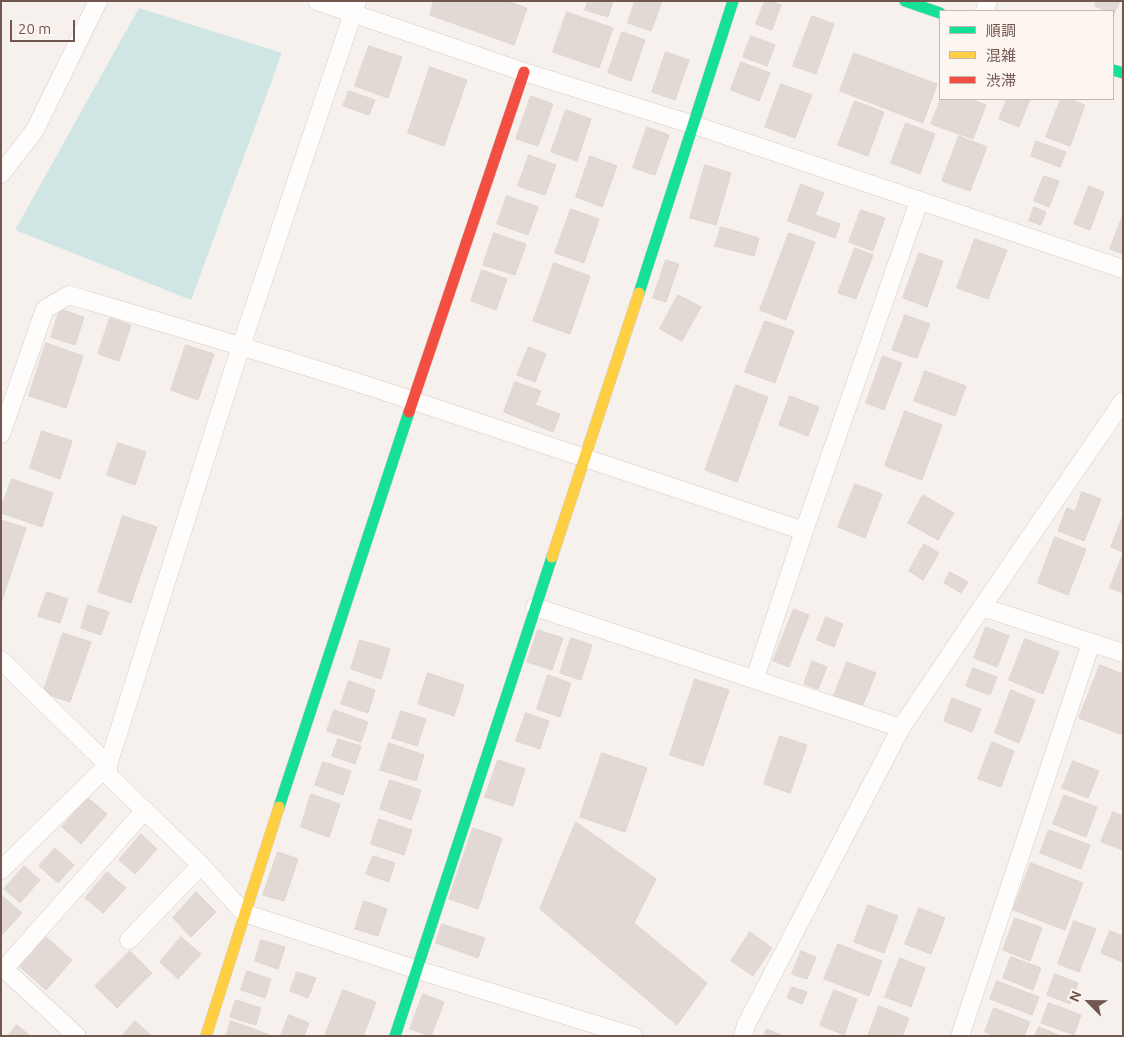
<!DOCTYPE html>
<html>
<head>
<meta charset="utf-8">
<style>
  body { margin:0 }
  #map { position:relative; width:1124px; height:1037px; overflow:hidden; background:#f6f1ed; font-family:Ubuntu,"Noto Sans JP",sans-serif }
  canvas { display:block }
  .frame { position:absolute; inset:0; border:2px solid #71574f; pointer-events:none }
  .legend { position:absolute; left:939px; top:10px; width:175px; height:90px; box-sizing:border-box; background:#fdf5ef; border:1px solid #c5b6af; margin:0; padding:6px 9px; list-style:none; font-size:15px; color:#71574f }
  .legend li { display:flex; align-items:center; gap:10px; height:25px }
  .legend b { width:25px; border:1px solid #c5b6af }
  .north { position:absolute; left:1064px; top:977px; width:50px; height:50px; -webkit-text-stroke:4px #fdf5ef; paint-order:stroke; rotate:293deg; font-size:14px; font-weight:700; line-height:20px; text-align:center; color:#71574f }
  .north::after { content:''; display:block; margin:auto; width:18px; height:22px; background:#71574f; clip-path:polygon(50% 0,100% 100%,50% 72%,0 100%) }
  .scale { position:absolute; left:10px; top:20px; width:65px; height:22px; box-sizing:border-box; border:2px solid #71574f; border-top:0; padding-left:6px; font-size:15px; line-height:18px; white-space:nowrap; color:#71574f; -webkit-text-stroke:4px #fdf5ef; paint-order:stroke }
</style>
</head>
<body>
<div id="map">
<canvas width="1124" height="1037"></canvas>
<div class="frame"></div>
<ul class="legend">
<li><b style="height:6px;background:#16e098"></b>順調</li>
<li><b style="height:6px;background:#ffcf43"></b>混雑</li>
<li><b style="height:6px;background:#f24e42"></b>渋滞</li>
</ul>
<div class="north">N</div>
<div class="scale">20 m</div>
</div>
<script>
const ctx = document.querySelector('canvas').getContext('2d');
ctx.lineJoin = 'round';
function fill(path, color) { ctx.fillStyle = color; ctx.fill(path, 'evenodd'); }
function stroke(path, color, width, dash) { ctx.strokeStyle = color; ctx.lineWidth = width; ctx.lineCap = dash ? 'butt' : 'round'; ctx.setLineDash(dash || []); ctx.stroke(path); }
const water = new Path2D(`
  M 139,8 L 282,53 L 191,300 L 15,230 Z`);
const building = new Path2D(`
  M 434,1 L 507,1 L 527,8 L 514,45 L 430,15 Z
  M 588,1 L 613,1 L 608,17 L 585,10 Z
  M 635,1 L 662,1 L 651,31 L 628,23 Z
  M 765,1 L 771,1 L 781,5 L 772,30 L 756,24 Z
  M 1097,1 L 1120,1 L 1114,14 L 1113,11 L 1107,11 L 1095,6 Z
  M 567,12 L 613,28 L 599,68 L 553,52 Z
  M 812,16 L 834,24 L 816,74 L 793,66 Z
  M 622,32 L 645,40 L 631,81 L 608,73 Z
  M 751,36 L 775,45 L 767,66 L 743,57 Z
  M 369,46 L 402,57 L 388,98 L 355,86 Z
  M 666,52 L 689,60 L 675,100 L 652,92 Z
  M 854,53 L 937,84 L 923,123 L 840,91 Z
  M 741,62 L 770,73 L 759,101 L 731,90 Z
  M 430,67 L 467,80 L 444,146 L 408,133 Z
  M 781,84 L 812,95 L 795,138 L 765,127 Z
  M 349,91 L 375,100 L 369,115 L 343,106 Z
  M 531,96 L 553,104 L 538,146 L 516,139 Z
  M 941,99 L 970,99 L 986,105 L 973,139 L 931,124 Z
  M 1007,99 L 1030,99 L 1019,127 L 999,119 Z
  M 1061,99 L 1070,99 L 1085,105 L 1070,146 L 1046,137 Z
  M 855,101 L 884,112 L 868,156 L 838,145 Z
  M 566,110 L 591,119 L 577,161 L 551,152 Z
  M 906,123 L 935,134 L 920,174 L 891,163 Z
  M 647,127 L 669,135 L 655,175 L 633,168 Z
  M 959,136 L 987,147 L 970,191 L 942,181 Z
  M 1036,141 L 1066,152 L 1060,167 L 1031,156 Z
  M 529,155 L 556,165 L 545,195 L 518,186 Z
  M 590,156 L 617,166 L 602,207 L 576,197 Z
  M 705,165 L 731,173 L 716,225 L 690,218 Z
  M 1044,176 L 1059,181 L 1049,207 L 1034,201 Z
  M 801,184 L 824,193 L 815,215 L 840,224 L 835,238 L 788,221 Z
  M 1089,186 L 1104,192 L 1090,230 L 1074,224 Z
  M 507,196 L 538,207 L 528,235 L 497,224 Z
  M 1034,207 L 1046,212 L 1041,225 L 1029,221 Z
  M 571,209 L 599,219 L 584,263 L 555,253 Z
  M 861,210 L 885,218 L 873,251 L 849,242 Z
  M 1123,215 L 1123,254 L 1110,249 Z
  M 721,227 L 759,238 L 754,256 L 715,246 Z
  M 494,233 L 526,244 L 515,275 L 483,265 Z
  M 789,233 L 815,242 L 786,320 L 760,310 Z
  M 975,239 L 1007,250 L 988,299 L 957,288 Z
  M 855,248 L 873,255 L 856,299 L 838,293 Z
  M 919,253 L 943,261 L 927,307 L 903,298 Z
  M 666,260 L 679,264 L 666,302 L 653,298 Z
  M 554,263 L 590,276 L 570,334 L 533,321 Z
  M 482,270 L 507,279 L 496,310 L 471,301 Z
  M 678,295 L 701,307 L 682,341 L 660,329 Z
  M 60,309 L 84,317 L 75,345 L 51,337 Z
  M 905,315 L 930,324 L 917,358 L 892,350 Z
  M 110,318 L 131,325 L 119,361 L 98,354 Z
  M 765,321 L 794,331 L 775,383 L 745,372 Z
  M 46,343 L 83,356 L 66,408 L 29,396 Z
  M 186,345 L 214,354 L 198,400 L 171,390 Z
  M 529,347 L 546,354 L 535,382 L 517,375 Z
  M 883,356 L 902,363 L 884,410 L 866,403 Z
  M 925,371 L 966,386 L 955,416 L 914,401 Z
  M 515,382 L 541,391 L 535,405 L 560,414 L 553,432 L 504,412 Z
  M 736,385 L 768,397 L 737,482 L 705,470 Z
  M 790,396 L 819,407 L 808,436 L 779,425 Z
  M 905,411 L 942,425 L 922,480 L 885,466 Z
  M 42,431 L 72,441 L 60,479 L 30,468 Z
  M 118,443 L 146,452 L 135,485 L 107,475 Z
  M 12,479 L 53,493 L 42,527 L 1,513 L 1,508 Z
  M 855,484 L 882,494 L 865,538 L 838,527 Z
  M 1082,492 L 1101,499 L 1084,541 L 1058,531 L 1067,508 L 1075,511 Z
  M 923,495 L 954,513 L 938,540 L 908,523 Z
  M 123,516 L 157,527 L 131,603 L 98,592 Z
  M 1123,516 L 1123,552 L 1111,547 Z
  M 1,520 L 26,528 L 1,603 Z
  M 1055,537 L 1086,549 L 1068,595 L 1038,583 Z
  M 924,544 L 939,553 L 923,580 L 909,571 Z
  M 1122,557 L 1123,557 L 1123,593 L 1110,588 Z
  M 950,572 L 968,582 L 961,593 L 944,583 Z
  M 47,592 L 68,599 L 60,623 L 38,616 Z
  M 88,605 L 109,612 L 101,635 L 81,628 Z
  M 794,609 L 809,615 L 789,667 L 773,661 Z
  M 826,617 L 843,624 L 834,647 L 817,640 Z
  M 986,627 L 1009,636 L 997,667 L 974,658 Z
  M 538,630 L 563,638 L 552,670 L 527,662 Z
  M 63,633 L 91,642 L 70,702 L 43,693 Z
  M 571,638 L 592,645 L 581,680 L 560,673 Z
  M 1025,639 L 1059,652 L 1043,694 L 1009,680 Z
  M 360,640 L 390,649 L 381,679 L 351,669 Z
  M 812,661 L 827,667 L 818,689 L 804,684 Z
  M 847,662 L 876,673 L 860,712 L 832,701 Z
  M 1100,665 L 1123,674 L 1123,735 L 1079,718 Z
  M 973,668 L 997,677 L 990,695 L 966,686 Z
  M 428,673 L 464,685 L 454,716 L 418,704 Z
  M 548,675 L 571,683 L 560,717 L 537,709 Z
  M 695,679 L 729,690 L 703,766 L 670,755 Z
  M 349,681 L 375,690 L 368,713 L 341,704 Z
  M 1011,690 L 1035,700 L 1019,743 L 995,733 Z
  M 952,698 L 981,709 L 972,732 L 944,721 Z
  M 334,710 L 368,722 L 361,742 L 327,731 Z
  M 401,711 L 426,719 L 417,746 L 392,738 Z
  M 526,713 L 549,721 L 540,749 L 516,741 Z
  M 780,736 L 807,745 L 790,793 L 764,784 Z
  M 338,739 L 361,746 L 355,764 L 332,756 Z
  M 992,742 L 1014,751 L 1001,787 L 978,779 Z
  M 389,743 L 424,755 L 416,781 L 380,770 Z
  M 602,753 L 647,768 L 625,832 L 580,817 Z
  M 498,760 L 525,769 L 513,806 L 485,797 Z
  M 1073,761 L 1099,771 L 1088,798 L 1062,788 Z
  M 323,762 L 351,771 L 343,795 L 315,785 Z
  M 390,780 L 421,790 L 411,820 L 380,809 Z
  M 311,794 L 340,804 L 329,837 L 301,827 Z
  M 1064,795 L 1097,807 L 1086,837 L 1053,824 Z
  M 87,797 L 107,814 L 81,844 L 62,827 Z
  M 1113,812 L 1123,816 L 1123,850 L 1101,842 Z
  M 379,819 L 412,830 L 404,855 L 371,844 Z
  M 576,822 L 656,879 L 634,923 L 707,983 L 677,1025 L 540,909 Z
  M 473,828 L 502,838 L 478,909 L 449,899 Z
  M 1049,830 L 1090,845 L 1081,869 L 1040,853 Z
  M 141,834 L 157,849 L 135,874 L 119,860 Z
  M 55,848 L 74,865 L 58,883 L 39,866 Z
  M 278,852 L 298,859 L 284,901 L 263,895 Z
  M 373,856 L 395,863 L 389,882 L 366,874 Z
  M 1031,863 L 1083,883 L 1065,930 L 1013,910 Z
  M 24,866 L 40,880 L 20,903 L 4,889 Z
  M 107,872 L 126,888 L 103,913 L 85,898 Z
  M 196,892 L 216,912 L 191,937 L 173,918 Z
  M 1,895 L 22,913 L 1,936 Z
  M 364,901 L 387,909 L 378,936 L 355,929 Z
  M 868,905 L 898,916 L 884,953 L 854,942 Z
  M 919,908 L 945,918 L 931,954 L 905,944 Z
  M 1015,918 L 1042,928 L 1030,961 L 1003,950 Z
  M 1074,921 L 1096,929 L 1079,972 L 1058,964 Z
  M 442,924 L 485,938 L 478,958 L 436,943 Z
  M 1110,931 L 1123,936 L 1123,962 L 1101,953 Z
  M 750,932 L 772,948 L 753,976 L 731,961 Z
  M 46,937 L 72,960 L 46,990 L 20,967 Z
  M 181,937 L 201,954 L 178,979 L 160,962 Z
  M 261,940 L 285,947 L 278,969 L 255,961 Z
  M 838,944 L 882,961 L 869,996 L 824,979 Z
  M 130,951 L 152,973 L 117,1008 L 95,986 Z
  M 801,951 L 816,957 L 807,979 L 792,974 Z
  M 1011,957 L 1041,968 L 1033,990 L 1003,978 Z
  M 900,958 L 925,968 L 911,1007 L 885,997 Z
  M 247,971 L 271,979 L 265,998 L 241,990 Z
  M 297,972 L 316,978 L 308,998 L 290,991 Z
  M 1055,974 L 1078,983 L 1070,1004 L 1047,995 Z
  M 997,981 L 1039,997 L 1032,1015 L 990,999 Z
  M 792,987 L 807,992 L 802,1004 L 787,998 Z
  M 343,990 L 376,1002 L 363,1036 L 325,1036 Z
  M 834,990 L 857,999 L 844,1035 L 820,1025 Z
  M 423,994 L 444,1002 L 431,1036 L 410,1029 Z
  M 236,1000 L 261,1008 L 256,1025 L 230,1017 Z
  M 1049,1003 L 1081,1015 L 1074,1035 L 1041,1023 Z
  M 879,1006 L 909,1018 L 902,1036 L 868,1036 Z
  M 994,1008 L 1030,1022 L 1024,1036 L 996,1036 L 985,1032 Z
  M 289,1015 L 309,1023 L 304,1036 L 281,1036 Z
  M 135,1021 L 152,1036 L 122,1036 Z
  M 231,1021 L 268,1034 L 268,1036 L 226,1036 Z
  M 17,1025 L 30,1036 L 8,1036 Z
  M 1039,1027 L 1061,1036 L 1035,1036 Z
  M 767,1029 L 783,1036 L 764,1036 Z`);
const street = new Path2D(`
  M 317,1 L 524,72 L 694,125 L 1123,269
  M 985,11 L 988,1
  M 1,174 L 35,130 L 98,1
  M 1,434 L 45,309 L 69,295 C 184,329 300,363 414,401 C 544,444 674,488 804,531
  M 535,607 L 901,728
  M 982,607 L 1123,653
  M 1,660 L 108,765 L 108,775 L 201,865 L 244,913 L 418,970 L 633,1036
  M 755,678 L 804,531 L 919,201
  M 1,870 L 108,765 L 241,346 L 357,1
  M 129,940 L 201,865
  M 1,966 L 77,1036
  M 4,969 L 145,810
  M 743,1036 L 746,1025 L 901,728 L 982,607 L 1123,401
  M 960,1036 L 1091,643`);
const fast = new Path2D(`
  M 905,1 L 940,13
  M 1113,70 L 1123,73
  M 639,293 L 733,1
  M 279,807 L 409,412
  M 395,1036 L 552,557`);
const slow = new Path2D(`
  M 552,557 L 639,293
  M 206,1036 L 279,807`);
const jam = new Path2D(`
  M 409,412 L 524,72`);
fill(water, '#d0e6e5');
fill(building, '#e2d9d4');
stroke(building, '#ded4cf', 1);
stroke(street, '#d3ccc8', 19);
stroke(fast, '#d5cdc9', 12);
stroke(slow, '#d5cdc9', 12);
stroke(jam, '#d5cdc9', 12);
stroke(street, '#fefdfc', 18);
stroke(fast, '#16e098', 11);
stroke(slow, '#ffcf43', 11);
stroke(jam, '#f24e42', 11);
</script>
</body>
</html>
